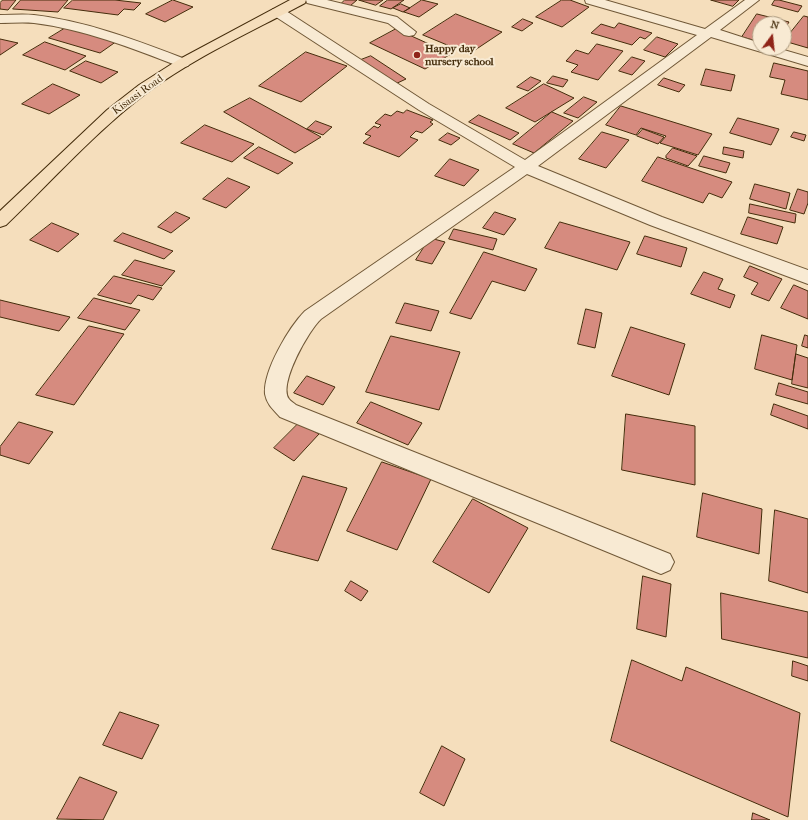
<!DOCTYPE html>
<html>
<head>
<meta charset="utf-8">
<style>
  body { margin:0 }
  #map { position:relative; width:808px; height:820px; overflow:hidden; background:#f5debc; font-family:"IM FELL French Canon",serif }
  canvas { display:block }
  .north { position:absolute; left:752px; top:16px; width:40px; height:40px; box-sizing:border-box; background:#f8ead3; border:1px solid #b09e83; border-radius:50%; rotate:15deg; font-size:11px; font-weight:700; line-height:16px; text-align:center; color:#442c0b }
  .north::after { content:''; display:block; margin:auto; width:14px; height:18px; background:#8f2418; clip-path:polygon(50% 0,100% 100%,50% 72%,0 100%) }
</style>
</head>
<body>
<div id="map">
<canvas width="808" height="820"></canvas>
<div class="north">N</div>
</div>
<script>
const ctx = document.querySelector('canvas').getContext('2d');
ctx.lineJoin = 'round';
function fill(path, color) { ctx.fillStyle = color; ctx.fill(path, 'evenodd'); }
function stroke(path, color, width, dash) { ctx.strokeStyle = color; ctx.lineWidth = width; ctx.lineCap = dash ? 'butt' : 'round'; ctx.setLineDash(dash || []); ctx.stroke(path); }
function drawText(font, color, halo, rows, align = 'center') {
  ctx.font = font + ' "IM FELL French Canon",serif'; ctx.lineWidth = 4; ctx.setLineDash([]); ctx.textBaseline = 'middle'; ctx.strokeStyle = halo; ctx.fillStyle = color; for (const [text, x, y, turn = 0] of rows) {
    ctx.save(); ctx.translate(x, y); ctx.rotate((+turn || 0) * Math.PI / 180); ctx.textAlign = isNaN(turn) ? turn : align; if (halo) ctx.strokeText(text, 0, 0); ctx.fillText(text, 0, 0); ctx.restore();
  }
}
const building = new Path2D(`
  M 3,0 L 16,0 L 8,10 L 0,9 L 0,3 Z
  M 21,0 L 68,0 L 58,12 L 13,9 Z
  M 73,0 L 115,0 L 141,3 L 134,10 L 124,9 L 118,15 L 64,8 Z
  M 173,0 L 193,7 L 165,22 L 146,14 Z
  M 345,0 L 357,0 L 350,6 L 341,4 Z
  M 359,0 L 383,0 L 376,5 Z
  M 388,0 L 404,0 L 391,9 L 380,6 Z
  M 422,0 L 438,4 L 419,17 L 404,12 Z
  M 562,0 L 570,0 L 589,7 L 562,27 L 536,17 Z
  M 711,0 L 739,0 L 733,6 Z
  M 775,0 L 779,0 L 802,6 L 798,12 L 772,5 Z
  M 401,4 L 410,8 L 403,12 L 393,8 Z
  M 456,14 L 502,32 L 469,54 L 423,35 Z
  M 757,14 L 789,22 L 784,30 L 784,24 L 760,24 L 760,42 L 742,37 Z
  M 804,16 L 808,17 L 808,48 L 784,41 Z
  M 523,19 L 533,23 L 522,31 L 512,27 Z
  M 619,23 L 652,33 L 645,39 L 640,37 L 632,45 L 591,33 L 601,24 L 614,28 Z
  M 67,27 L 117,41 L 100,53 L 49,38 Z
  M 396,29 L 451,54 L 425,69 L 370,43 Z
  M 657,37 L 678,44 L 665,57 L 644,50 Z
  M 0,39 L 18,43 L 0,55 Z
  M 45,42 L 86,56 L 65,70 L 23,55 Z
  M 597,44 L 623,51 L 598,80 L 571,72 L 578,65 L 566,61 L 576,50 L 588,54 Z
  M 306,52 L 347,66 L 301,102 L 259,86 Z
  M 371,56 L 406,79 L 393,85 L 358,61 Z
  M 632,57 L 645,61 L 632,75 L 619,71 Z
  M 86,61 L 118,72 L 101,83 L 70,71 Z
  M 774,63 L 808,71 L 808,100 L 781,94 L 785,80 L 770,77 Z
  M 706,69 L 735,75 L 731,91 L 701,85 Z
  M 553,76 L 568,80 L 563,87 L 547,83 Z
  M 531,77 L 541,81 L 528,91 L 517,87 Z
  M 664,78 L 685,85 L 679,92 L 658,85 Z
  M 53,84 L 80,95 L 49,114 L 22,104 Z
  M 544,84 L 574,98 L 535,122 L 506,108 Z
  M 584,97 L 597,102 L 578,118 L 564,113 Z
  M 250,98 L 321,137 L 295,153 L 224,112 Z
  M 621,106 L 712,134 L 698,155 L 660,143 L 666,136 L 641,128 L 636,135 L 606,125 Z
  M 407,110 L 433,120 L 430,122 L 433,124 L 422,133 L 416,131 L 410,137 L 418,140 L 399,157 L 363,143 L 371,136 L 365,134 L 374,126 L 378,128 L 381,125 L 375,123 L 385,114 L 391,116 L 397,111 L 403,113 Z
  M 552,112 L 573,121 L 534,153 L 513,144 Z
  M 479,115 L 519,133 L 510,140 L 469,122 Z
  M 738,118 L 779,129 L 771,145 L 730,133 Z
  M 316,121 L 332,127 L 323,135 L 307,129 Z
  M 205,125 L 254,144 L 232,162 L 181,143 Z
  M 643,129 L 664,137 L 658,144 L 637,136 Z
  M 602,132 L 629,140 L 606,168 L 579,159 Z
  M 794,132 L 806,135 L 804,141 L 791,137 Z
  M 448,133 L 460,138 L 451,145 L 439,140 Z
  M 259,147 L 293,163 L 278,174 L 244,158 Z
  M 724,147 L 744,151 L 743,158 L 723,154 Z
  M 673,148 L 697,156 L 688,166 L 666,158 L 666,156 Z
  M 704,156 L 730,163 L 726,173 L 699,166 Z
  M 658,157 L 732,182 L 722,198 L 709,193 L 703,203 L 642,181 Z
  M 450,159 L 479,170 L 464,186 L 435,176 Z
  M 228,178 L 250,187 L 226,208 L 203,199 Z
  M 755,184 L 790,193 L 786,209 L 750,199 Z
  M 798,189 L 808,192 L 808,203 L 804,214 L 790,210 Z
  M 750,204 L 796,214 L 795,223 L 749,213 Z
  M 176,212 L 190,218 L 171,233 L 158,227 Z
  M 495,212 L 516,219 L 504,235 L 483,228 Z
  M 748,217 L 783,227 L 777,244 L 741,234 Z
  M 560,222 L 630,242 L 617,270 L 545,248 Z
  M 52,223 L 79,234 L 58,252 L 30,240 Z
  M 454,229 L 497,239 L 493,250 L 449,239 Z
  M 123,233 L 173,251 L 164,259 L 114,241 Z
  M 645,236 L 687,248 L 681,267 L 637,254 Z
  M 430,238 L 445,242 L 432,264 L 416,260 Z
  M 484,252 L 537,269 L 525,291 L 492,281 L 471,319 L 450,313 Z
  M 135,260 L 175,271 L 162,286 L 122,275 Z
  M 750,266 L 782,279 L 769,301 L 751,294 L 758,283 L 744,277 Z
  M 704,272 L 723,279 L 718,289 L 735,295 L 730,308 L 691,294 Z
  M 114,276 L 162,288 L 153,300 L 138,295 L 131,304 L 98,295 Z
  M 794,285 L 808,291 L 808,319 L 781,308 Z
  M 94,298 L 140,310 L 125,330 L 78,318 Z
  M 0,300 L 70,317 L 59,331 L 0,317 Z
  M 405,303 L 439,311 L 431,331 L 396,323 Z
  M 586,309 L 602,313 L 595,348 L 578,344 Z
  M 89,326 L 124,334 L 74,405 L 36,395 Z
  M 631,327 L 685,344 L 669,395 L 612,376 Z
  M 762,335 L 797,345 L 792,380 L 755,369 Z
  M 805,335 L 808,336 L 808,348 L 802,346 Z
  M 391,336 L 460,352 L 439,410 L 366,392 Z
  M 796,354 L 808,358 L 808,388 L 792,384 Z
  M 307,376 L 335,387 L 323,405 L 294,393 Z
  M 779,383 L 808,392 L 808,404 L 776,395 Z
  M 371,402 L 422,423 L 408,445 L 357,423 Z
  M 774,404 L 808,416 L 808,429 L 771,415 Z
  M 626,414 L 695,426 L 695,485 L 622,470 Z
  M 19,422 L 53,432 L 29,464 L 0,455 L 0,447 Z
  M 299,423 L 319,434 L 294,461 L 274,448 Z
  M 382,462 L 431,479 L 397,550 L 347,531 Z
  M 303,476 L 347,488 L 318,561 L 272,549 Z
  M 703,493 L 762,509 L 759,554 L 697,537 Z
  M 473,499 L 528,528 L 489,593 L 433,562 Z
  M 775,510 L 808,519 L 808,593 L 769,581 Z
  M 643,576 L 671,584 L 666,637 L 637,629 Z
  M 351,581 L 368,591 L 361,601 L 345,591 Z
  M 721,593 L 808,612 L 808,658 L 722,639 Z
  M 632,660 L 682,681 L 686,667 L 800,713 L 788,817 L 611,741 Z
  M 793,661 L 808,666 L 808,681 L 792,676 Z
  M 120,712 L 159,725 L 142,759 L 103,745 Z
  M 442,746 L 465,759 L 444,806 L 420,793 Z
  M 80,777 L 117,792 L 103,820 L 57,819 Z
  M 753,813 L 770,820 L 752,820 Z`);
const minor = new Path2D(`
  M 306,0 L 327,0 L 397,17 L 416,32 L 414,35 L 409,36 L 404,35 L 388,23 L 307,3 Z
  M 585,0 L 605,0 L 705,29 L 745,0 L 759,0 L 720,30 L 760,43 L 760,48 L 777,48 L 808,57 L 808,66 L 711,37 L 538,166 L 662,217 L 808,270 L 808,284 L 650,225 L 527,174 L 321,319 C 309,330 278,384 289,399 C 290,401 294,403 296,405 L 670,554 L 674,562 L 670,570 L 661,574 L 280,417 C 274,410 267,405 265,394 C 263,371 289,327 305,311 L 515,167 L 419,110 L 273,15 L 271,12 L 273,9 L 283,9 L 429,104 L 525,160 L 697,35 L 586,3 Z
  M 0,15 C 11,15 23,14 34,15 C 87,21 138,41 188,60 L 190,63 L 188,66 L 183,67 L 178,66 C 132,48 83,29 34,23 C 23,22 11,23 0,23 Z`);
const major = new Path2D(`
  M 290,0 L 306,0 L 305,3 C 253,31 195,57 148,92 C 97,130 52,181 6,225 L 0,227 L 0,211 L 107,110 L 139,85 L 178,60 Z`);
const markers = [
  [417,55,4,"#8f2418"]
];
const farPoinames = [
  ["Happy day",425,49],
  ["nursery school",425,62]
];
const farStreetnames = [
  ["Kisaasi Road",138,95,-36]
];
fill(building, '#d68b7f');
stroke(building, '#442c0b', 1);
stroke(minor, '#705837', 2);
stroke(major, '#442c0b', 2);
fill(minor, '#f8ead3');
fill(major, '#f5debc');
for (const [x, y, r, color] of markers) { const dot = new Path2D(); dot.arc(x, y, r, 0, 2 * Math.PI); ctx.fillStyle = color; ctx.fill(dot); stroke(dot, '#f8ead3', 1.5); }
drawText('bold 11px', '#442c0b', '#f8ead3', farPoinames, 'left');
drawText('11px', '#442c0b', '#f8ead3', farStreetnames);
</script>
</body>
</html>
